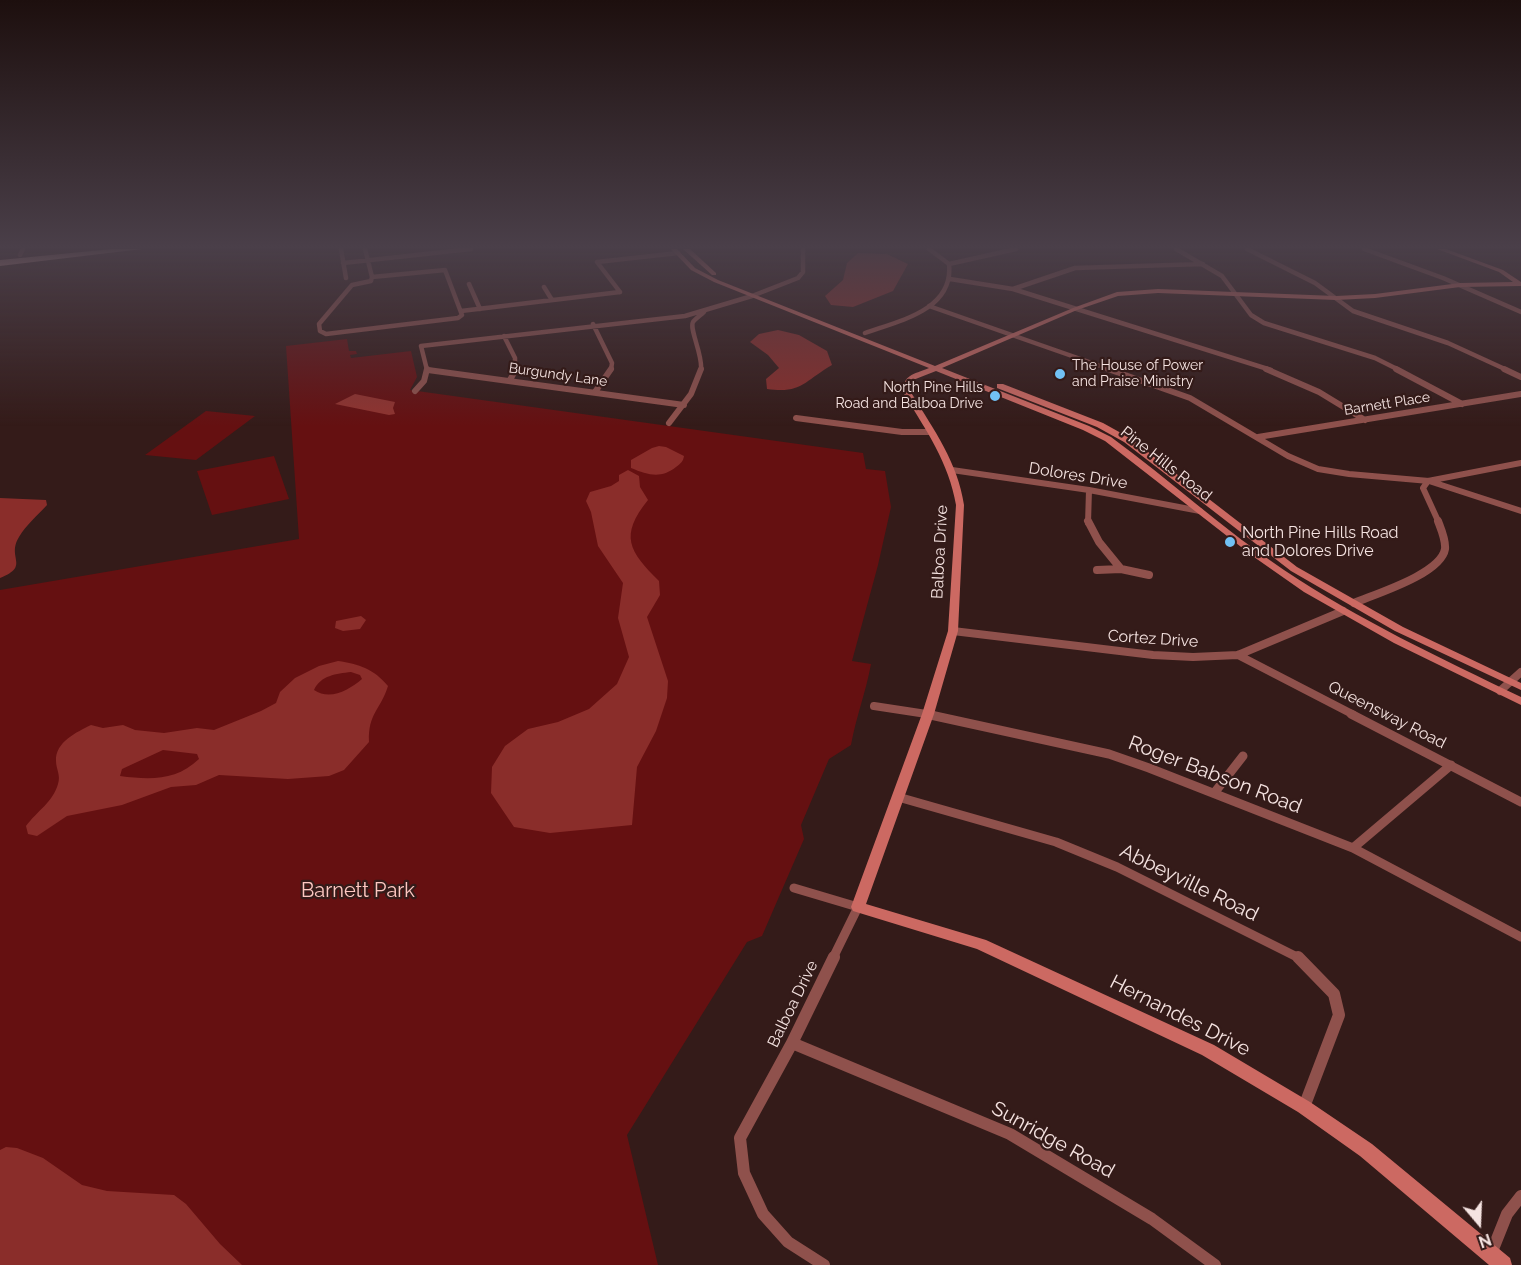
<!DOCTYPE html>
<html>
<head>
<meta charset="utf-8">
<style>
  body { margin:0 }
  #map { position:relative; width:1521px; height:1265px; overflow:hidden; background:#341b19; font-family:Raleway,sans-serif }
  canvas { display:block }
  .north { position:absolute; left:1449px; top:1193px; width:60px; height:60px; -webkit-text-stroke:4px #341b19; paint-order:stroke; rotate:161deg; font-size:16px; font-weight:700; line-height:24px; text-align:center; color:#f5e3e1 }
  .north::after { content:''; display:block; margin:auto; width:21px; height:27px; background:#f5e3e1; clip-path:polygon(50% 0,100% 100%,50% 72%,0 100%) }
</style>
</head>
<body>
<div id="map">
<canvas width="1521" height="1265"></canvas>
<div class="north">N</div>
</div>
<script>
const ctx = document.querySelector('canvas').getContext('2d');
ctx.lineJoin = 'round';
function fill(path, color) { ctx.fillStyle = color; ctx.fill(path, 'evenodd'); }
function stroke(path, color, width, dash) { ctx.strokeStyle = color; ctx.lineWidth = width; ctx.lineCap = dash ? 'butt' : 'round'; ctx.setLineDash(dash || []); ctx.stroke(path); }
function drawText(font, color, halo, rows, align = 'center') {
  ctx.font = font + ' Raleway,sans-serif'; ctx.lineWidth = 4.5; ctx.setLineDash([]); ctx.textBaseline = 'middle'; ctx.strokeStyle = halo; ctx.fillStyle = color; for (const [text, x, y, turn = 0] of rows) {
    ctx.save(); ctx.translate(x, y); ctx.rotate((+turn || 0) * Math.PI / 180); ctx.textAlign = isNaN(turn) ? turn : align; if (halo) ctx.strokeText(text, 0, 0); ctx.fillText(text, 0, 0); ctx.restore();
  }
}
const green = new Path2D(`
  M 347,339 L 349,351 L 356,351 L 357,354 L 350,355 L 351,358 L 411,351 L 417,377 L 410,390 L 863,453 L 866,469 L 885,471 L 891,507 L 878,565 L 852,661 L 871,664 C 866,692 856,717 851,745 L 829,759 L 801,825 L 804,839 L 762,936 L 747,942 L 627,1135 L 658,1265 L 0,1265 L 0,590 L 299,539 L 286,346 Z
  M 206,411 L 255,416 L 196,460 L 145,455 Z
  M 274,456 L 289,499 L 212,515 L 197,471 Z`);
const forest = new Path2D(`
  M 355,394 L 395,402 L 393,408 L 395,414 L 389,415 L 335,404 Z`);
const water = new Path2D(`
  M 858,253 L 887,254 L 908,264 L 893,291 L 853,307 L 831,305 L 825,296 L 843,280 L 847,263 Z
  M 778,330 L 799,335 L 827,351 L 832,365 C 804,381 802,394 767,389 L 766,379 L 779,368 L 768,355 L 750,342 L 759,334 Z
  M 659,446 L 666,447 L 684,456 C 683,462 681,463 676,467 C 661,479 648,475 631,468 L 631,460 L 652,448 Z
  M 628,470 L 639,476 L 640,487 L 648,500 C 619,536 629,551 659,581 L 660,595 L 647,617 L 668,681 L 667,698 L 656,731 L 637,767 L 632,825 L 550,833 L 514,827 L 491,793 L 492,767 L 505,746 L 528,729 L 558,722 L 589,709 L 617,684 L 629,657 L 618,618 L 623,583 L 598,546 L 591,512 L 586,501 L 590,492 L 611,486 L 619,481 L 619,475 Z
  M 0,498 L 46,500 L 47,505 C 38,515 26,525 19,537 C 6,558 31,566 0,578 Z
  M 361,616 L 366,620 L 360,629 L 343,631 L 335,628 L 336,621 Z
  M 338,661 C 359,664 374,669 388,686 C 380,711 368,713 369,742 L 344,770 L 329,776 L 288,779 L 219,775 L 196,785 L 171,787 L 122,805 L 67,816 L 37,836 L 28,834 L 26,826 C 37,811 53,802 58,784 C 61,775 56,769 56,761 C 55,742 77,732 91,725 L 103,728 L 123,725 L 135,730 L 164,733 L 197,728 L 214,730 L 261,711 L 276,703 L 280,692 L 295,678 L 319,666 ZM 351,672 L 360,675 L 362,679 C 349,690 330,701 314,690 C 321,675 336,674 351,672 ZM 163,750 L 197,754 L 199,759 C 176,781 150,780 120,776 L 122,769 Z
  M 6,1147 L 17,1148 L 43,1158 L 82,1185 L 107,1191 L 174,1195 L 186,1204 L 220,1244 L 242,1265 L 0,1265 L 0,1150 Z`);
const streetFar4 = new Path2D(`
  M 341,249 L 346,278
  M 365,249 L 372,277
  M 1176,249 L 1222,276 L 1251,315 L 1264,323 L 1375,358 L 1399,370
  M 1247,249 L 1315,283 L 1353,311 L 1448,343 L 1507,370
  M 1364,249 L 1443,278 L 1521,312
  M 20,255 L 23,249
  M 597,262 L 678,253
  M 597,262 L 620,292
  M 343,263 L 471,249
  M 949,264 L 1016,249
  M 445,270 L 462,315 L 458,318 L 326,334 L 320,331 L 319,324 L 352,285 L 371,281 L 372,277 Z
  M 950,279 L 1013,289 L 1271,370
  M 469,284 L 480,309
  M 544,287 L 552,300
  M 1013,289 L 1075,268 L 1203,264
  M 929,306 L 1112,370
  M 461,311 L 620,292
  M 593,324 L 612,363 L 611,370
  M 865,333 C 899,321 954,310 949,264 L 929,249
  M 504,336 L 515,358 L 515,370
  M 427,370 L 421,346 L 685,316 L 752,296 L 798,278 L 803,272 L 803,249
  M 428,370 L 431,370
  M 701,370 C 703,355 689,329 693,322 C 695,319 701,315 704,312`);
const streetFar3 = new Path2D(`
  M 1108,369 L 1190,398 L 1288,456 L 1318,469 L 1349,474 L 1429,481 L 1521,511
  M 1266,369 L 1319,392 L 1365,420
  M 1396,369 L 1462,404
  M 1504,369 L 1521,377
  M 428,370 L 684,405
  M 510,380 L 516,369
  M 415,391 L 424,381 L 427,369
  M 595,392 L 611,369
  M 796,418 L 902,432 L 930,432
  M 669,423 L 691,394 L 701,369
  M 1258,437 L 1521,394
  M 952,470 L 1089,490 L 1200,511
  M 1088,523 L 1089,490
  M 1439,523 L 1423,488 L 1428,481 L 1521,463`);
const streetFar2 = new Path2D(`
  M 1088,521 L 1099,542 L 1121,569
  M 1097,570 L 1121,569 L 1149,575
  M 1354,603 C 1375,594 1441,574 1445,549 C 1446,540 1441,529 1438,521
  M 953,631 L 1153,655 L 1193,657 L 1238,655 L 1343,611
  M 1238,655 L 1354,715
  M 1500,691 L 1521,672
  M 874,706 L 933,715`);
const streetFar1 = new Path2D(`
  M 926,714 L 1109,754 L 1149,768 L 1353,848 L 1521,937
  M 1351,714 L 1521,802
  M 1215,792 L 1243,756
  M 898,797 L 1056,842 L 1117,867 L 1299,958
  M 1353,848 L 1451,765
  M 794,888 L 858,907 L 833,958`);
const street = new Path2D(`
  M 1298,957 L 1334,994 L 1339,1015 L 1304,1107
  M 792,1043 L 1010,1134 L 1152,1219 L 1215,1265
  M 1491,1254 L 1507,1214 L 1521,1196
  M 824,1265 L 788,1242 L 763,1214 L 744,1173 L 740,1138 L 792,1043 L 834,957`);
const secondary = new Path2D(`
  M 671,249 L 677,249 L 695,268 L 718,280 L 935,366 L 1073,308 L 1117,292 L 1158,289 L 1336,296 L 1375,294 L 1460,283 L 1513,282 L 1499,272 L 1437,249 L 1446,249 L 1503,270 L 1521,282 L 1521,286 L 1460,287 L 1375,298 L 1336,300 L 1158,293 L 1118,296 L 1077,310 L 942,368 L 1089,426 L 1111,437 C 1170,480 1224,530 1284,570 C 1359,620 1440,658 1521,697 L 1521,705 L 1394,643 L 1304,592 L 1254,557 L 1105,441 L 1083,430 L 936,371 L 913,380 L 911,384 L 912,394 C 934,430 958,463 964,505 L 958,631 L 934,714 L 866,904 L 986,940 L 1214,1045 L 1310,1102 L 1372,1144 L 1510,1258 L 1512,1265 L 1489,1265 L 1360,1156 L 1298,1112 L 1202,1055 L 977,949 L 853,911 L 851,907 L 922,714 L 948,631 L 956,505 C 949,463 926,430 904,394 C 902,374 913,375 929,368 L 714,282 L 691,270 Z
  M 683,249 L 690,249 L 716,273 L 716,275 L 712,275 Z
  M 997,384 L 1003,384 L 1103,423 L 1130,438 L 1297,567 L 1403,627 L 1521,683 L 1521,690 L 1395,631 L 1291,571 L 1124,442 L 1097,427 L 997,388 Z`);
const highway = new Path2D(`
  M 112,249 L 142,249 L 0,266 L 0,260 Z`);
const markers = [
  [1060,374,6,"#71c1f4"],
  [995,396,6,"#71c1f4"],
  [1230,542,6,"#71c1f4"]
];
const farPoinames = [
  ["The House of Power",1072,366],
  ["and Praise Ministry",1072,382],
  ["North Pine Hills",983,388,"right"],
  ["Road and Balboa Drive",983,404,"right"]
];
const farStreetnames = [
  ["Burgundy Lane",558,375,8],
  ["Barnett Place",1387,404,-9]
];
const streetNames = [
  ["Pine Hills Road",1166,464,38],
  ["Dolores Drive",1078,476,9],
  ["Balboa Drive",940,552,-87],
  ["Cortez Drive",1153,639,4],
  ["Queensway Road",1387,715,27],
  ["Balboa Drive",793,1004,-64]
];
const poiNames = [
  ["North Pine Hills Road",1242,533],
  ["and Dolores Drive",1242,551]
];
const nearStreetnames = [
  ["Roger Babson Road",1215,775,21],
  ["Abbeyville Road",1189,883,26],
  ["Hernandes Drive",1180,1016,27],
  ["Sunridge Road",1053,1140,29]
];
const nearParknames = [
  ["Barnett Park",358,891]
];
fill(green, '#651011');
fill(forest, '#90332f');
fill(water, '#8a2d2a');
stroke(streetFar4, '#8f514c', 4.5);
stroke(streetFar3, '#8f514c', 6);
stroke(streetFar2, '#8f514c', 8);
stroke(streetFar1, '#8f514c', 9);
stroke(street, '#8f514c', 12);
fill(secondary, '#cc6962');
fill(highway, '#efb0a9');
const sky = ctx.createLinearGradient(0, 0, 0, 426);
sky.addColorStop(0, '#1d0f0e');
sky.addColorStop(0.58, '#4a3f49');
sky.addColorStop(1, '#4a3f4900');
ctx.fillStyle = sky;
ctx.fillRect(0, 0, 1521, 426);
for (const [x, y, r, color] of markers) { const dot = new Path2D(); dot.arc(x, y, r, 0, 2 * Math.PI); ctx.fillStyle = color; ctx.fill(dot); stroke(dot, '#341b19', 2); }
drawText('14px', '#f5e3e1', '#341b19', farPoinames, 'left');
drawText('14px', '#f5e3e1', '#341b19', farStreetnames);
drawText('16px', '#f5e3e1', '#341b19', streetNames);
drawText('16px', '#f5e3e1', '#341b19', poiNames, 'left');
drawText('20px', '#f5e3e1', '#341b19', nearStreetnames);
drawText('20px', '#fec8c2', '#341b19', nearParknames);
</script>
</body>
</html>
